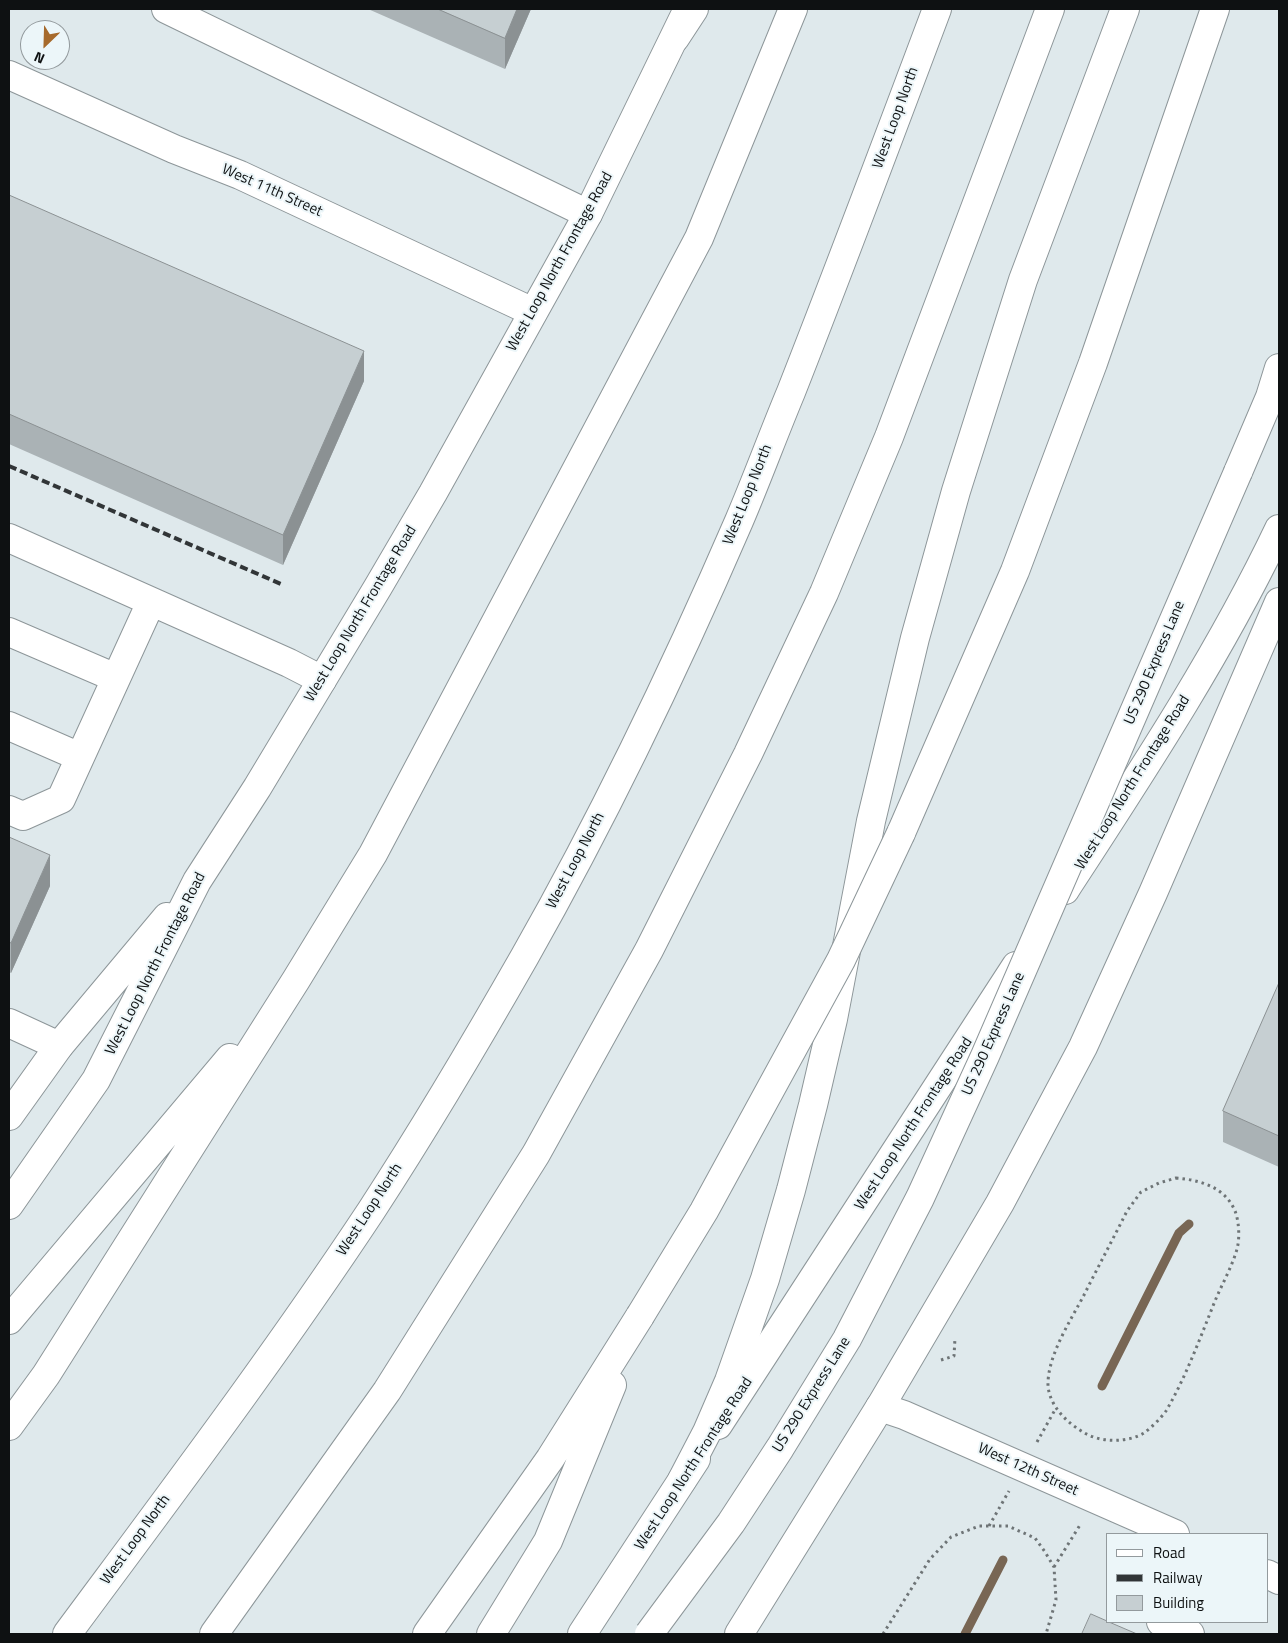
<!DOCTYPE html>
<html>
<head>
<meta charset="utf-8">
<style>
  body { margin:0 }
  #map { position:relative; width:1288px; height:1643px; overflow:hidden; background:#dfe9ec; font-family:"Titillium Web",sans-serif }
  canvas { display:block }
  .frame { position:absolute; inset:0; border:10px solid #0e1112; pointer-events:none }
  .legend { position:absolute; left:1106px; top:1533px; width:162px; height:90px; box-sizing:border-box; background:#ecf6f9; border:1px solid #939a9d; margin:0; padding:6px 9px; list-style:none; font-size:15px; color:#0e1112 }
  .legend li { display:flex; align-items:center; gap:10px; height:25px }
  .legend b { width:25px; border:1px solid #939a9d }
  .north { position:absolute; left:20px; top:20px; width:50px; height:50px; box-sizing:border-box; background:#ecf6f9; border:1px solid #939a9d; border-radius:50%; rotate:204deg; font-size:14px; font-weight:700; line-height:20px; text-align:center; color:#0e1112 }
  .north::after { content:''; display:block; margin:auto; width:18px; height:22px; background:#a66a2c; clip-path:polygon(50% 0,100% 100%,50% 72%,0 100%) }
</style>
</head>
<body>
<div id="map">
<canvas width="1288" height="1643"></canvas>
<div class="frame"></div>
<ul class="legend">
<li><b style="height:6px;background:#fff"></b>Road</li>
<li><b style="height:6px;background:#313537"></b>Railway</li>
<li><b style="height:14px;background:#c6cfd2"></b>Building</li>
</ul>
<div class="north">N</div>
</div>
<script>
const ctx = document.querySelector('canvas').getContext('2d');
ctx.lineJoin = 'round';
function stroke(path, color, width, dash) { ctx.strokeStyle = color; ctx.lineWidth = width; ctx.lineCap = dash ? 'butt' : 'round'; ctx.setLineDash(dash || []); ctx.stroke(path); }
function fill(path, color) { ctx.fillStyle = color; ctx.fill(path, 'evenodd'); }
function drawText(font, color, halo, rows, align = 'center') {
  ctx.font = font + ' "Titillium Web",sans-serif'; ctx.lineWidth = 4; ctx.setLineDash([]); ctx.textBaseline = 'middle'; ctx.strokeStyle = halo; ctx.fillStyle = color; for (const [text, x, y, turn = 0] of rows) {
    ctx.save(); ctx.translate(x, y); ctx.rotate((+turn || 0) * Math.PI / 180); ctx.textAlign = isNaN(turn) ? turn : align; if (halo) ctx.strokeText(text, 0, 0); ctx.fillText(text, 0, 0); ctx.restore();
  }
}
const stream = new Path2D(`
  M 1102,1386 L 1179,1233 L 1189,1224
  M 965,1634 L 1003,1560`);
const path = new Path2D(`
  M 1176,1178 C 1200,1180 1225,1187 1235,1211 C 1239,1221 1240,1238 1237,1249 C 1232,1267 1222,1284 1215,1301 C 1200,1338 1186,1377 1166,1411 C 1161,1418 1151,1428 1144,1433 C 1127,1443 1100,1443 1083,1432 C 1066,1422 1050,1406 1048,1386 C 1047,1356 1071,1320 1084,1295 C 1098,1267 1113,1239 1127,1211 L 1141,1192 L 1159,1183 Z
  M 941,1360 L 954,1356 L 955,1338
  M 1037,1442 L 1056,1408
  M 989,1526 L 1009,1491
  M 1054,1567 L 1080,1525
  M 883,1634 L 930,1559 L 951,1537 L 979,1526 L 1008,1526 L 1035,1538 L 1045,1552 L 1054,1567 L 1056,1600 L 1046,1634`);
const minor = new Path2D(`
  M 166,9 L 588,214
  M 9,75 L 174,149 L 240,175 L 533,312
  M 9,538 L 289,663 L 322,680
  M 9,632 L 116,678
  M 9,726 L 80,757
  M 9,810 L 23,816 L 61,799 L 151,602
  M 9,1023 L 59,1046
  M 880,1407 L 904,1415 L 1175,1534
  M 1267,1574 L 1279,1580
  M 1161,1622 L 1190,1634`);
const major = new Path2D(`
  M 1065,890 C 1141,773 1219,655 1279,529
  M 9,1116 L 59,1046 L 167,917
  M 9,1205 L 96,1080 L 197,881 L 257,788 L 378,587 L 433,493 L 588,214 L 684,17
  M 718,1425 L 1016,966
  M 582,1634 L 696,1459
  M 739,1634 L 880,1407 L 1000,1203 L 1083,1047 L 1153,893 L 1279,602`);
const highway = new Path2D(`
  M 675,38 L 694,9
  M 1238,472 L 1270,397 L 1279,368
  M 901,833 L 1015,571 L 1093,363 L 1215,9
  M 9,1320 L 230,1058
  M 9,1426 L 46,1375 L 296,980 L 373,854 L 699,238 L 793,9
  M 682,1480 L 707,1432 L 729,1381 L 765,1279 L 791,1190 L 813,1105 L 833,1019 L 871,821 L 915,638 L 956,491 L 1023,280 L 1125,9
  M 67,1634 C 170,1495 275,1356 371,1211 C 425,1128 476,1042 525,956 C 605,815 675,669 739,521 C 757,479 773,435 791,392 C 841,265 889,137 937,9
  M 214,1634 L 387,1391 L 536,1154 L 649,950 L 748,754 L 824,593 L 889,437 L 1050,9
  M 427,1634 L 550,1459 L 640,1316
  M 491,1634 L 548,1541 L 612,1385`);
const rail = new Path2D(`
  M 9,466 L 281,584`);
const highwayBridge = new Path2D(`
  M 640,1316 L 704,1211 L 841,960 L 901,833
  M 649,1634 L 731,1523 L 780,1448 L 847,1339 L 920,1198 L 985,1056 L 1238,472`);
const wall = new Path2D(`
  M 368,9 L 531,9 L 505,69 Z
  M 9,195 L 364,381 L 283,565 L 9,444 Z
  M 9,837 L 50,886 L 11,973 L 9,972 Z
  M 1279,983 L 1279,1167 L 1223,1142 L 1223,1111 Z`);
const shadedWall = new Path2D(`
  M 517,9 L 531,9 L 505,69 L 505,38 Z
  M 364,351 L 364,381 L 283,565 L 283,535 Z
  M 50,855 L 50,886 L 11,973 L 11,943 Z`);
const building = new Path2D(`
  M 438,9 L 517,9 L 505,38 Z
  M 9,195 L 364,351 L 283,535 L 9,414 Z
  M 9,837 L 50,855 L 11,943 L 9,942 Z
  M 1279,983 L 1279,1136 L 1223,1111 Z
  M 1091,1614 L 1107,1621 L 1107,1622 L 1109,1622 L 1137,1634 L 1082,1634 Z`);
const streetNames = [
  ["West Loop North",896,118,-70],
  ["West 11th Street",272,191,24],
  ["West Loop North Frontage Road",560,262,-61],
  ["West Loop North",748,495,-68],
  ["West Loop North Frontage Road",361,614,-59],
  ["US 290 Express Lane",1155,663,-67],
  ["West Loop North Frontage Road",1133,783,-58],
  ["West Loop North",576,861,-62],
  ["West Loop North Frontage Road",156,964,-63],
  ["US 290 Express Lane",994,1034,-66],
  ["West Loop North Frontage Road",914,1124,-57],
  ["West Loop North",370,1210,-57],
  ["US 290 Express Lane",812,1395,-58],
  ["West Loop North Frontage Road",694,1464,-57],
  ["West 12th Street",1028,1470,24],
  ["West Loop North",136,1540,-54]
];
stroke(stream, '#786654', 9);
stroke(minor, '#8d9699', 30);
stroke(major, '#8d9699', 30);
stroke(highway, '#8d9699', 30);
stroke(path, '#6e7476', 3, [2.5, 4]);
stroke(minor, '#fff', 28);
stroke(major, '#fff', 28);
stroke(highway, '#fff', 28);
stroke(rail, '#313537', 4, [8, 4]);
stroke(highwayBridge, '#8d9699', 30, []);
stroke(highwayBridge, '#fff', 28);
fill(wall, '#aab2b5');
fill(shadedWall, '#8b9193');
fill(building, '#c6cfd2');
stroke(building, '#8b9193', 1);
drawText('15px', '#0e1112', '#ecf6f9', streetNames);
</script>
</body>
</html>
